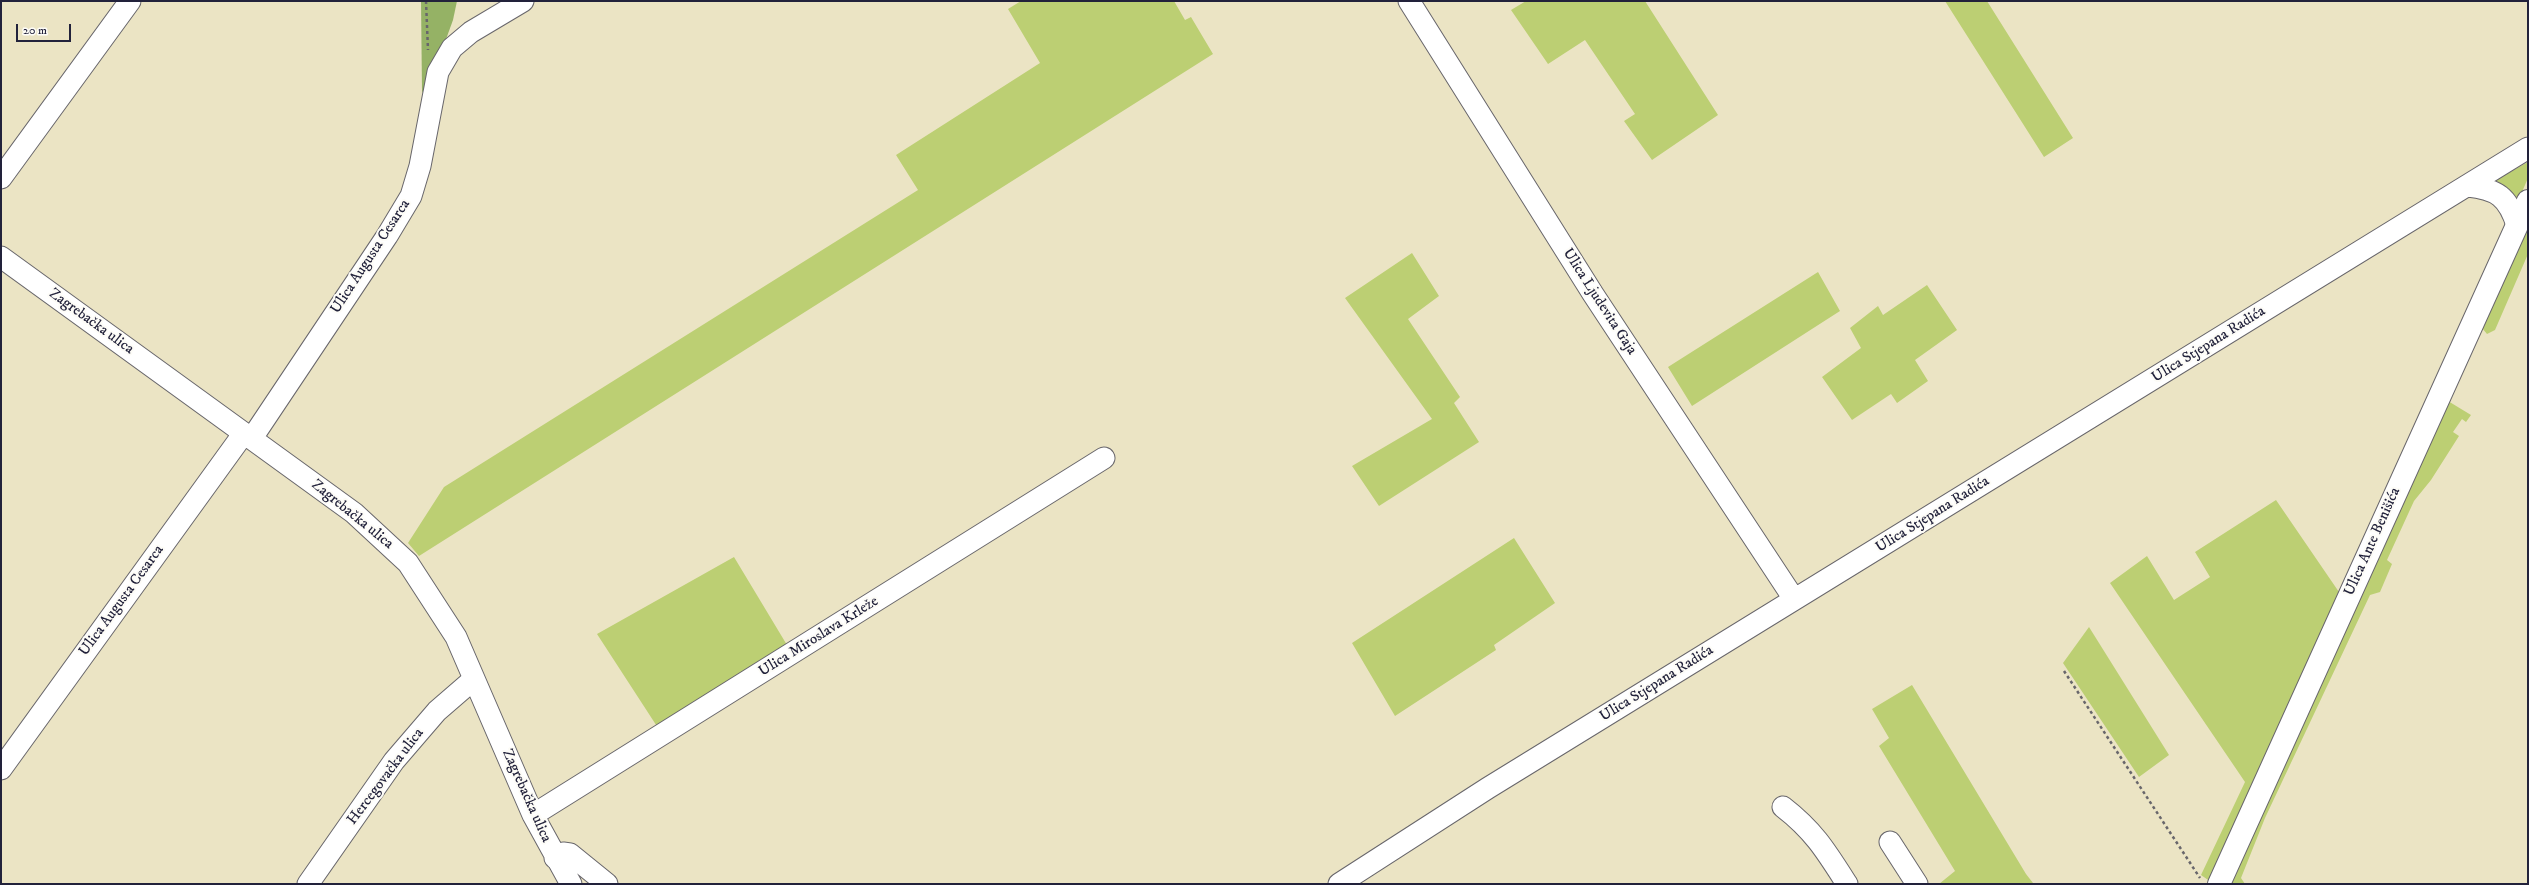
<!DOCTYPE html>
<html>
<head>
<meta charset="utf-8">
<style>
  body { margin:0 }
  #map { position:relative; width:2529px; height:885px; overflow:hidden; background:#ebe4c4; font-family:"IM FELL DW Pica",serif }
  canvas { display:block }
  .frame { position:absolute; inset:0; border:2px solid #22223b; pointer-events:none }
  .scale { position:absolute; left:16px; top:24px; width:55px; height:18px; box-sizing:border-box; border:2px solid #22223b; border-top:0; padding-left:5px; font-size:12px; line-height:14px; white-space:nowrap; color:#22223b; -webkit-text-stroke:3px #fdfcf7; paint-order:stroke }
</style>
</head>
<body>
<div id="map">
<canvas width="2529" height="885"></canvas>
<div class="frame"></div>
<div class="scale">20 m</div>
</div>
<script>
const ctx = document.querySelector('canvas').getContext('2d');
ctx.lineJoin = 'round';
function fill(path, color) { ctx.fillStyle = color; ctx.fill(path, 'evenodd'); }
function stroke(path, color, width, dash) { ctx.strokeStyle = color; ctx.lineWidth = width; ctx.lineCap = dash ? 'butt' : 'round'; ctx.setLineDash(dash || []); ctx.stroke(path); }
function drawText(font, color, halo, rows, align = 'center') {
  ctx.font = font + ' "IM FELL DW Pica",serif'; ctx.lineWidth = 4; ctx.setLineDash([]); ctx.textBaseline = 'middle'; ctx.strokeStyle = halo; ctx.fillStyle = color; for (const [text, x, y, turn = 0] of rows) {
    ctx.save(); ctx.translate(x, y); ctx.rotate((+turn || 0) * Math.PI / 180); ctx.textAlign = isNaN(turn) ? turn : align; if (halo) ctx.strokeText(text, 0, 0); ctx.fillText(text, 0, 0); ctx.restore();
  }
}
const green = new Path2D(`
  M 1021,1 L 1174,1 L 1185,20 L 1191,17 L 1213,54 L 419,556 L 408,543 L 444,487 L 918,190 L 896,155 L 1040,63 L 1008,9 Z
  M 1526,1 L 1645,1 L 1718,115 L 1652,160 L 1624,121 L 1635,114 L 1585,40 L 1548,64 L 1511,10 Z
  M 1945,1 L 1987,1 L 2073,138 L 2044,157 Z
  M 2528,162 L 2528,178 L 2519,199 L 2496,180 Z
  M 2528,223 L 2528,254 L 2495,330 L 2487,334 L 2482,328 Z
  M 1412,253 L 1439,296 L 1408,319 L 1460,397 L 1454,403 L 1479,442 L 1379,506 L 1352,466 L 1432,419 L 1345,298 Z
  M 1818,272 L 1840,311 L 1692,406 L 1668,367 Z
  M 1927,285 L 1957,330 L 1915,360 L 1928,381 L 1897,403 L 1891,394 L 1852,420 L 1822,377 L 1861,348 L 1850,328 L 1878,306 L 1883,315 Z
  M 2448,401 L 2471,415 L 2466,422 L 2462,419 L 2453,432 L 2459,436 L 2431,480 L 2414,501 L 2387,560 L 2392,564 L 2380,592 L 2370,595 L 2265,818 L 2241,878 L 2245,884 L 2230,884 Z
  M 2276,500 L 2341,595 L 2211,882 L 2201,875 L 2245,782 L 2110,583 L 2147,556 L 2174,600 L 2210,577 L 2195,552 Z
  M 1514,538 L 1555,603 L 1494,645 L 1496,650 L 1395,716 L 1352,643 Z
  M 734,557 L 790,650 L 660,731 L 597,634 Z
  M 2089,627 L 2169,755 L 2139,777 L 2063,663 Z
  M 1912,685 L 2026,874 L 2033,883 L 1939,884 L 1955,871 L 1879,746 L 1889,738 L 1872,709 Z`);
const forest = new Path2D(`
  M 421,1 L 457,1 L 453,20 L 425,97 L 422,91 Z`);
const path = new Path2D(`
  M 426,1 L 428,50
  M 2064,671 L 2200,878`);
const minor = new Path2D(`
  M 1409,1 L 1593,294 L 1794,599
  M 1,178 L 130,1
  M 2468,186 C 2497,189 2508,197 2517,225
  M 1,257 L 354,513 L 408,563 L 456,637 L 533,815 L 571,884
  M 252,438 L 387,236 L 411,196 L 420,166 L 438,72 L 452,48 L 471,32 L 523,1
  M 1,769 L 244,433
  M 1783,807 C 1814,831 1826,851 1847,884
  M 533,815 L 1104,458
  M 1890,842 L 1917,884
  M 555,858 L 563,853 L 570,854 L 607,884
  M 308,884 L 394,761 L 437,711 L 474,679
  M 1339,884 L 1488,788 L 2528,148`);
const major = new Path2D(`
  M 2219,884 L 2528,201`);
const streetNames = [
  ["Ulica Augusta Cesarca",371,257,-57],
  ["Ulica Ljudevita Gaja",1599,302,57],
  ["Zagrebačka ulica",91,322,36],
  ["Ulica Stjepana Radića",2209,345,-32],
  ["Zagrebačka ulica",352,515,39],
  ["Ulica Stjepana Radića",1933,515,-32],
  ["Ulica Ante Benišića",2373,542,-66],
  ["Ulica Augusta Cesarca",122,601,-54],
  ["Ulica Miroslava Krleže",819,637,-32],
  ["Ulica Stjepana Radića",1657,684,-32],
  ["Hercegovačka ulica",386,777,-53],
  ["Zagrebačka ulica",526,796,66]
];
fill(green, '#bccf73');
fill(forest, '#95b265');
stroke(minor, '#68666b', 23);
stroke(major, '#68666b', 24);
stroke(path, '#68666b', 2.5, [3, 3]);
stroke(minor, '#fff', 21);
stroke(major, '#fff', 22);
drawText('15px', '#22223b', '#fdfcf7', streetNames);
</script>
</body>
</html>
